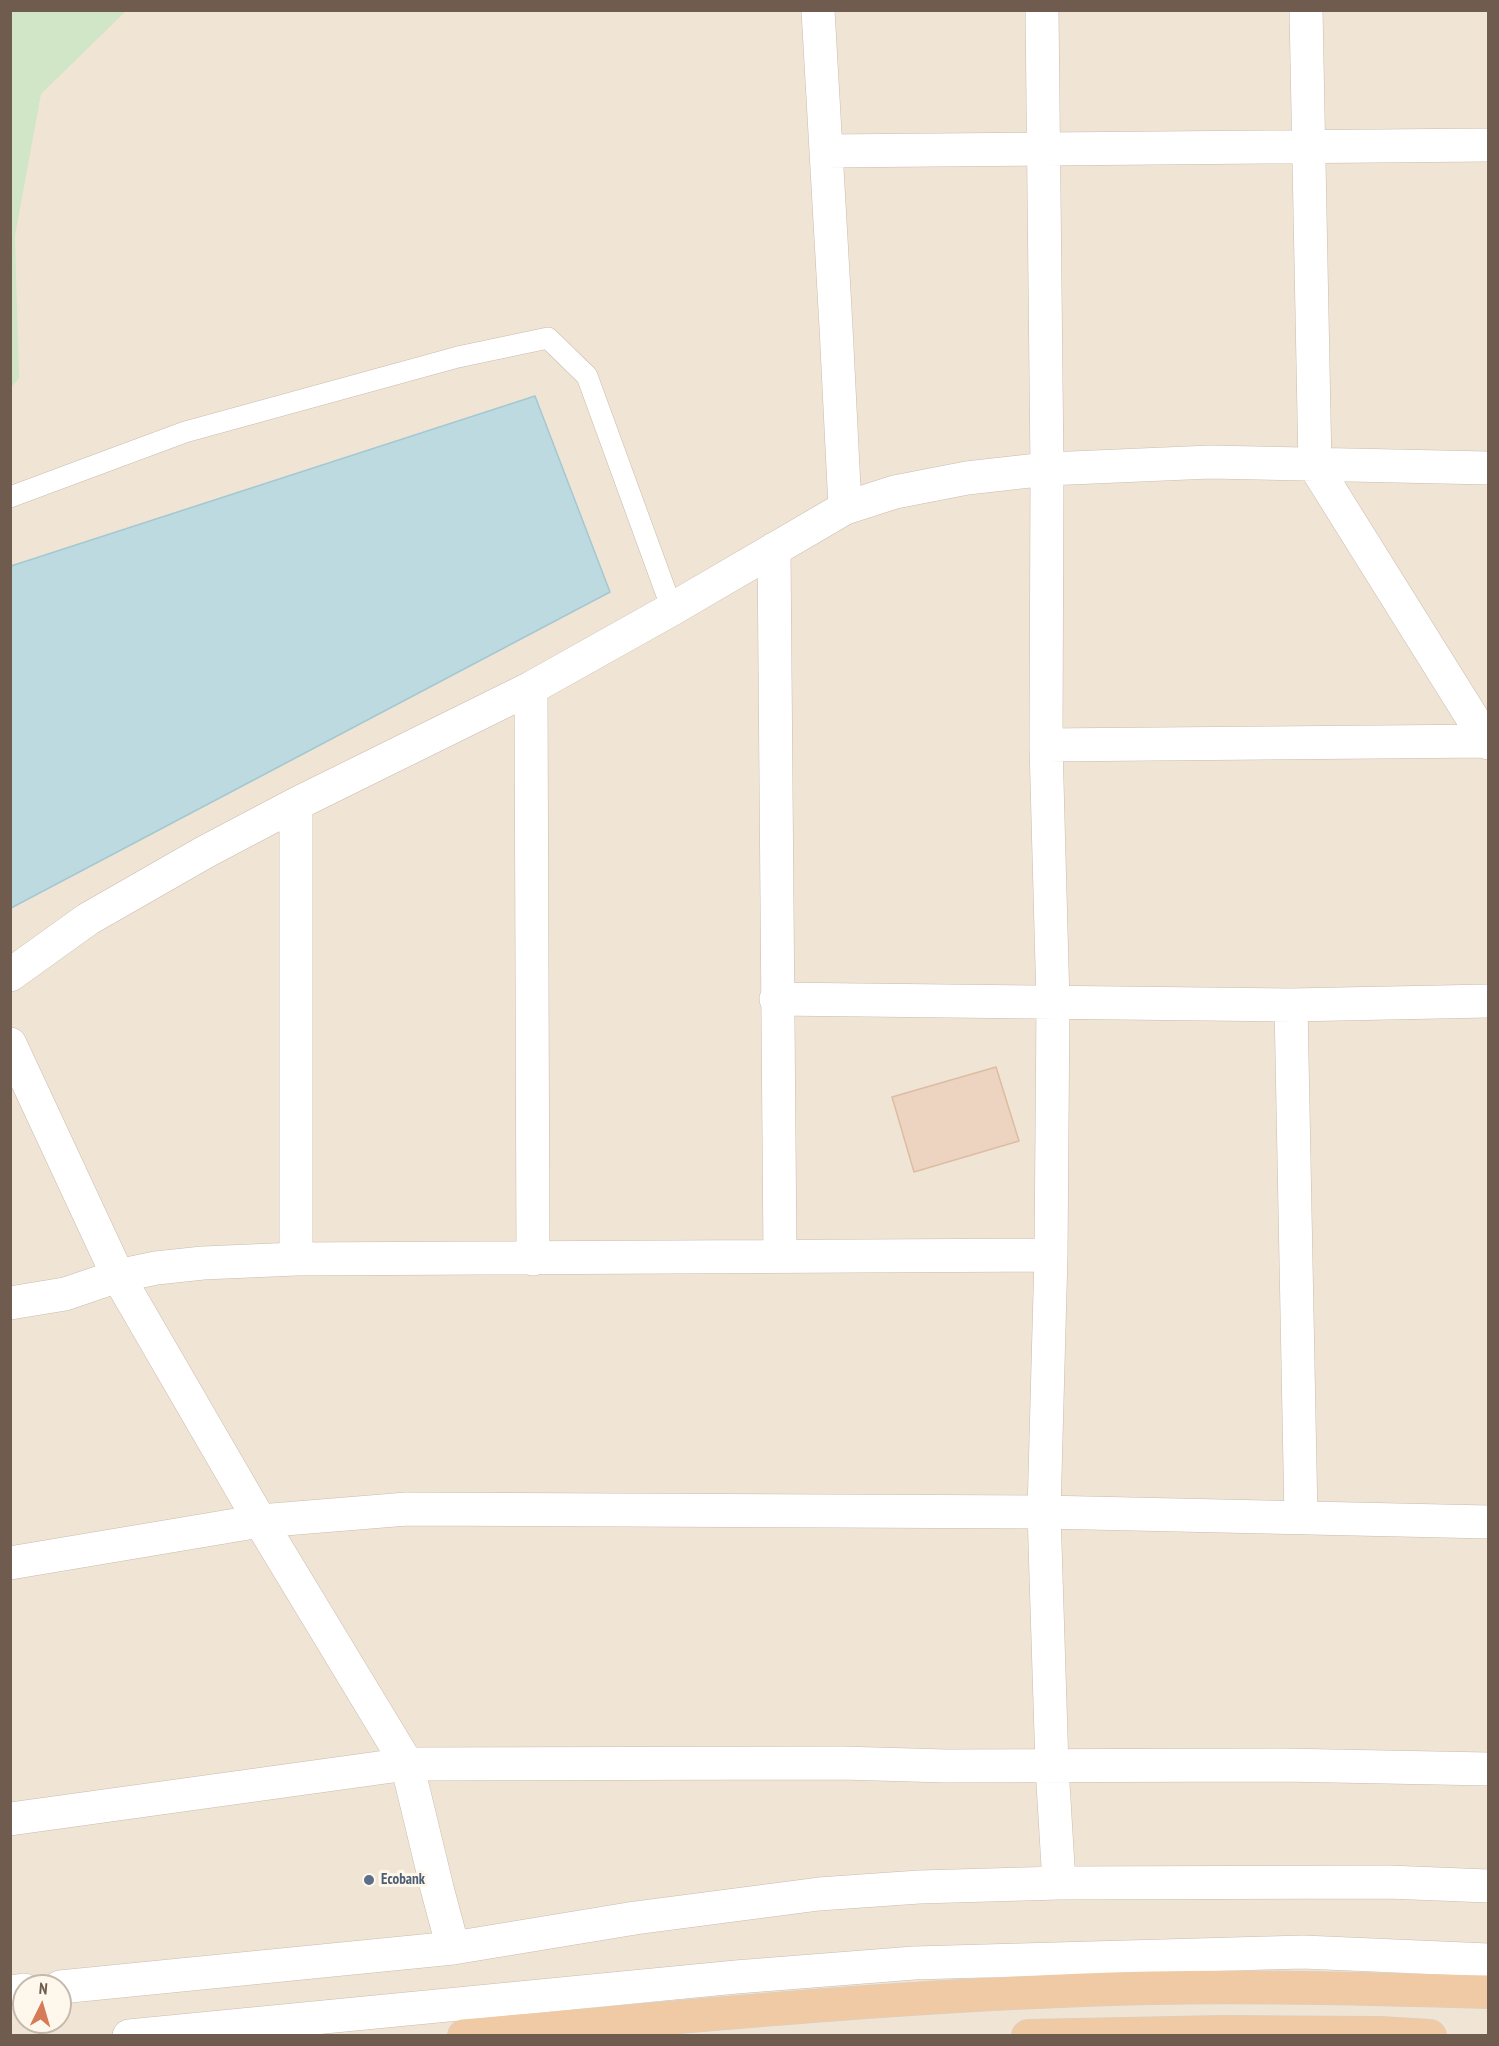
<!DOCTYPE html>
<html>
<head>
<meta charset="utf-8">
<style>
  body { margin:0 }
  #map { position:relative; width:1499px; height:2046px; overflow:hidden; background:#faf3e6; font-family:"PT Sans Narrow",sans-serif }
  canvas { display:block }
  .frame { position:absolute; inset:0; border:12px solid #705c4e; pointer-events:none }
  .north { position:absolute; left:12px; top:1974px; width:60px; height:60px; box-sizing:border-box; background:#fdf7ec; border:2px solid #c5b9ad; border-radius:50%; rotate:5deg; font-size:16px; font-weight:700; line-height:24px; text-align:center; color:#705c4e }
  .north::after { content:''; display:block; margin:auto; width:21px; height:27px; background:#d67b58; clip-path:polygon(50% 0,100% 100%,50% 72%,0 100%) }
</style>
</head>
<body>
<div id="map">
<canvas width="1499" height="2046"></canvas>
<div class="frame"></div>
<div class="north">N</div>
</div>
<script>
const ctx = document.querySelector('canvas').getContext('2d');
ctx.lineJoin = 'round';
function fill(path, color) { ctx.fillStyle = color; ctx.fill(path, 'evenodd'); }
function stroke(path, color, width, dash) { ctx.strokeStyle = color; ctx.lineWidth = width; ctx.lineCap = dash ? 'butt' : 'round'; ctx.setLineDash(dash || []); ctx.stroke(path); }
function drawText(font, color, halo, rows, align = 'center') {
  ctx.font = font + ' "PT Sans Narrow",sans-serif'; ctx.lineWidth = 6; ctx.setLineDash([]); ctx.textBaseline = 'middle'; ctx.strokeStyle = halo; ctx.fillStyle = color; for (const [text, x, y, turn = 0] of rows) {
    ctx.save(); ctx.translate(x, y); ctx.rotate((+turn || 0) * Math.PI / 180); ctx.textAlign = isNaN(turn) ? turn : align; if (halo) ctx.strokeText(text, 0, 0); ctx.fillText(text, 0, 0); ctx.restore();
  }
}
const residential = new Path2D(`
  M 11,11 L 1488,11 L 1488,2035 L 11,2036 ZM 24,1986 L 60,1986 L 60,2022 L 24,2022 Z`);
const green = new Path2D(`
  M 11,10 L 126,11 L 41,94 L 15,236 L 19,378 L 11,388 Z`);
const water = new Path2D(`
  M 535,396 L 610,592 L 11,908 L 11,566 Z`);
const building = new Path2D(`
  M 996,1067 L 1019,1141 L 914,1172 L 892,1097 Z`);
const service = new Path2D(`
  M 10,497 L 185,432 L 458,357 L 548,338 L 587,376 L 672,609`);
const minor = new Path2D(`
  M 818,10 L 836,327 L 845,508
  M 1042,10 L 1047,469 L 1046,745 L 1053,1003 L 1051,1255 L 1044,1512 L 1052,1767 L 1059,1883
  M 1306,10 L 1315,466 L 1488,743
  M 827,151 L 1488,145
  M 774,549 L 780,1255
  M 531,688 L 533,1259
  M 1046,745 L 1488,741
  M 296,804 L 296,1259
  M 10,975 L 88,919 L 205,852 L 296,804 L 531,688 L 672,609 L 845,508 L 895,492 L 967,478 L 1047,469 L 1211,462 L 1488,468
  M 776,999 L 1291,1005 L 1488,1001
  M 1291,1005 L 1301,1518
  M 10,1044 L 118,1276 L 260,1521 L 407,1764 L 437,1888 L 453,1948
  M 10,1303 L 65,1294 L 118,1276 L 156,1268 L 203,1263 L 296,1259 L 1051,1255
  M 10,1563 L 260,1521 L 407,1509 L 1044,1512 L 1488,1522
  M 10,1819 L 407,1764 L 842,1763 L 946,1766 L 1282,1765 L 1488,1769
  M 60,1987 L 453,1948 L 635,1918 L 819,1894 L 919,1887 L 1059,1883 L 1388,1882 L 1488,1886
  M 10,1992 L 24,1990`);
const tertiary = new Path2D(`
  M 129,2036 L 736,1977 L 914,1963 L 1303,1952 L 1488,1960`);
const trunk = new Path2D(`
  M 464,2036 C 693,2016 923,1993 1153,1988 C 1265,1986 1377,1989 1488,1992
  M 1028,2036 L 1220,2032 L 1380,2033 L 1430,2036`);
const markers = [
  [369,1880,6,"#5c6f8a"]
];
const serviceNames = [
  ["Ecobank",381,1880]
];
fill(residential, '#f0e5d5');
fill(green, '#d1e6c6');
fill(water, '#bddae1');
stroke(water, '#a4c8d2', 1.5);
fill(building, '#ecd4c1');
stroke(building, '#ddbca3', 1.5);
stroke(service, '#cabbad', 22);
stroke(minor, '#cabbad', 34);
stroke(tertiary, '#cabbad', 34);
stroke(trunk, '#d7d1cd', 34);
stroke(service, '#fff', 21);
stroke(minor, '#fff', 33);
stroke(tertiary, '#fff', 33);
stroke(trunk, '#efcaa4', 33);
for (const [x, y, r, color] of markers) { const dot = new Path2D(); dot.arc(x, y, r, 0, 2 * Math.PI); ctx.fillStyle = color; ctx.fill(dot); stroke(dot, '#fdf7ec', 2); }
drawText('bold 15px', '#4e5e75', '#fdf7ec', serviceNames, 'left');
</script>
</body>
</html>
